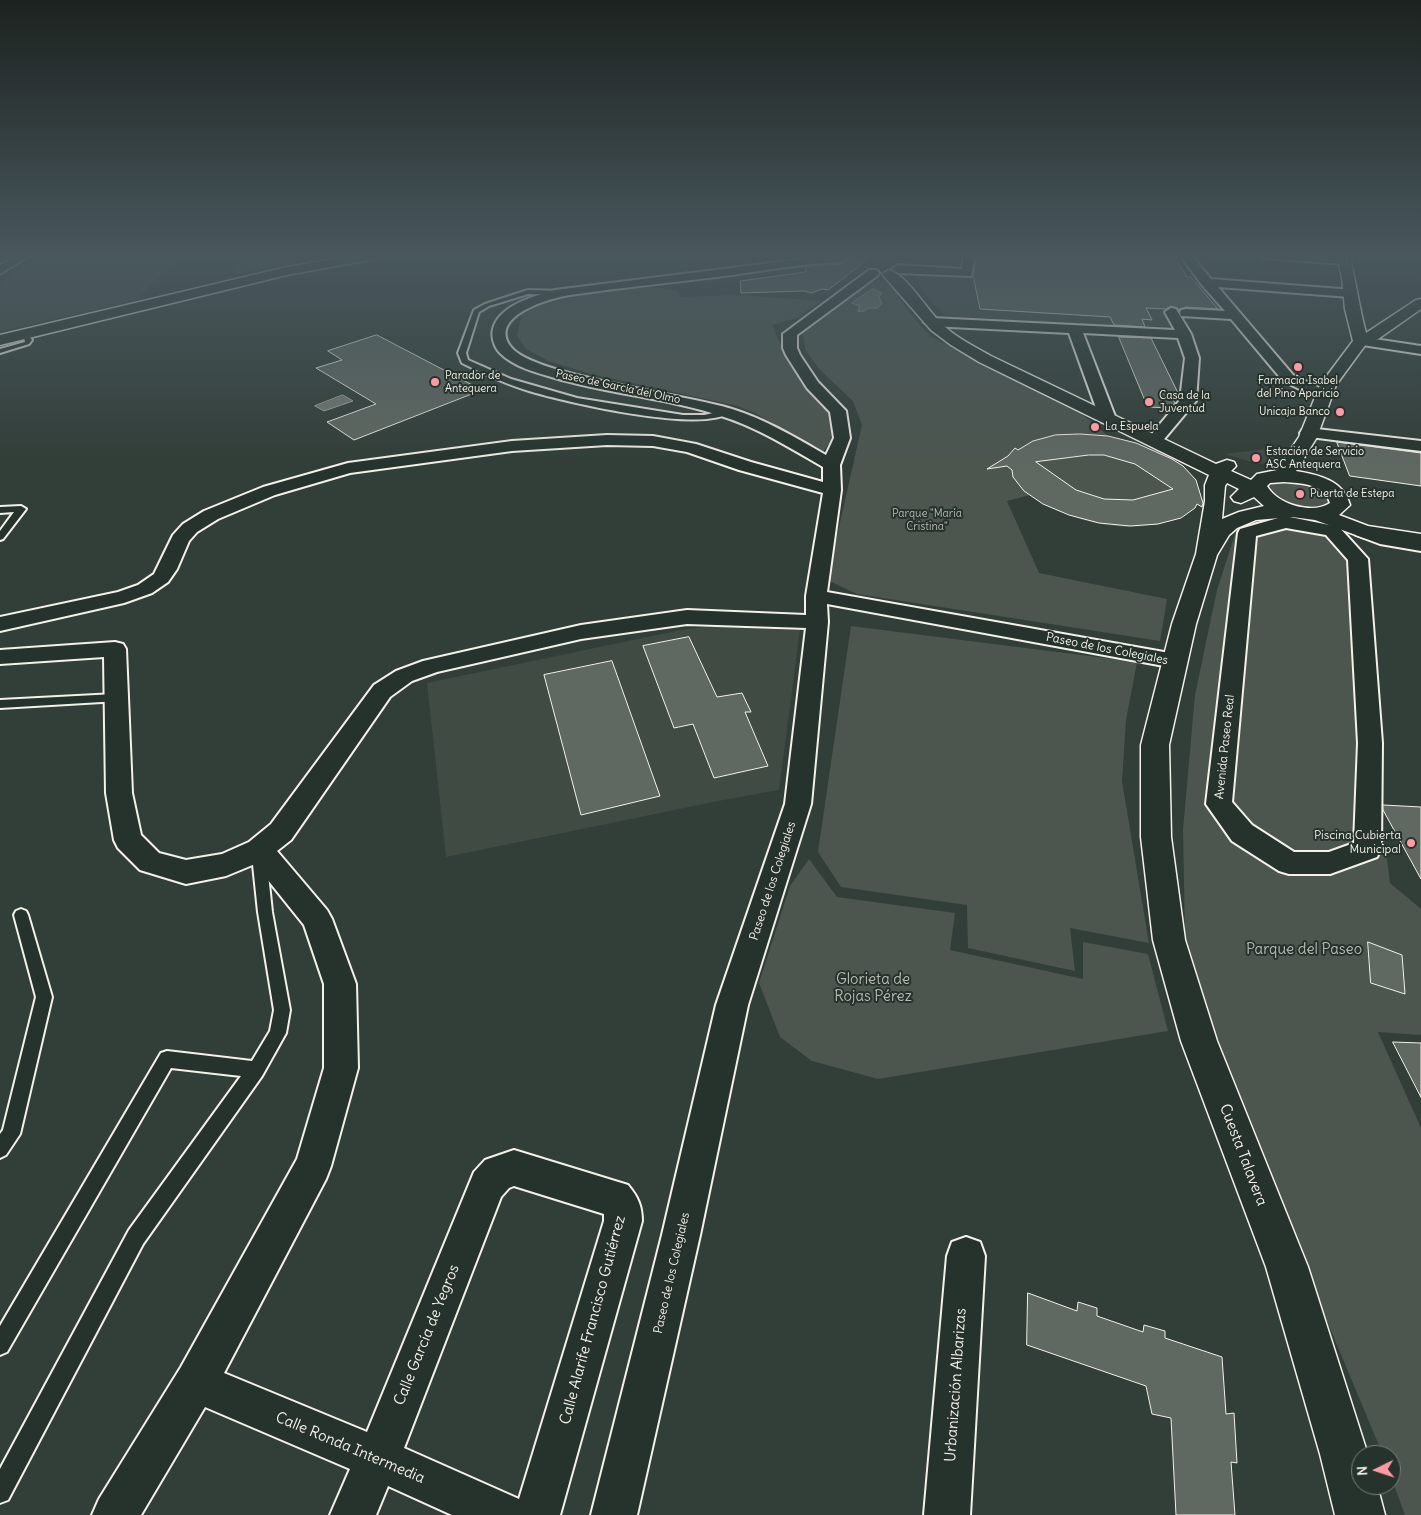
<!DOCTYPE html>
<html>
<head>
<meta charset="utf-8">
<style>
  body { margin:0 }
  #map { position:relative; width:1421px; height:1515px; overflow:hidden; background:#323e38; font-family:Delius,sans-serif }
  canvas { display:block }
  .north { position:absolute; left:1351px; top:1445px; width:50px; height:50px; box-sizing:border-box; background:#26332d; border:1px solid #787f78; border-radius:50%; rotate:266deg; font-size:14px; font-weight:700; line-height:20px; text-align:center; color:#f4f1e8 }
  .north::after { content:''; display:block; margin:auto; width:18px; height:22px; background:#ff9aa2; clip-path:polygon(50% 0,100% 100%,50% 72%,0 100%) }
</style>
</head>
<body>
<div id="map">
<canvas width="1421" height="1515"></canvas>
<div class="north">N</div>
</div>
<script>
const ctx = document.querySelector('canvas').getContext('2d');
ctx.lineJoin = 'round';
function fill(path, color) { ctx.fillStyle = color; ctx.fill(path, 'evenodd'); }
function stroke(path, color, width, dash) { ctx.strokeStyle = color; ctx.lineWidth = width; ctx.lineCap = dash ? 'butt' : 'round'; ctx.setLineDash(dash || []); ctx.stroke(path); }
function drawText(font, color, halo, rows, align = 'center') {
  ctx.font = font + ' Delius,sans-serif'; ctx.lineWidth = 4; ctx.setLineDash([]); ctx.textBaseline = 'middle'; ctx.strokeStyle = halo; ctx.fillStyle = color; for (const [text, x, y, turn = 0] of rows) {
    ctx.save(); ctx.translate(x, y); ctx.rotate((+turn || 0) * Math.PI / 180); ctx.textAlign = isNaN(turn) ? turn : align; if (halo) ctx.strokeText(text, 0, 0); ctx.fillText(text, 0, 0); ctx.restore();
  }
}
const built = new Path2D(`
  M 41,255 L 187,255 L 170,266 L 137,300 L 0,332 L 0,283 Z
  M 241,255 L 338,255 L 234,274 Z
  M 977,266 L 1153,296 L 1174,327 L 948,319 L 923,293 L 915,273 L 972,276 Z
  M 1275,448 L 1274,462 L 1258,464 L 1225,454 Z
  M 711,626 L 800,630 L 779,790 L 718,801 L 446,857 L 427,683 L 681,630 Z`);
const green = new Path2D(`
  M 880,280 L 891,282 C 903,304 913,320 932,337 L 1076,409 L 1108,436 L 1136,443 L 1162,453 L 1183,466 L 1196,480 L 1200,495 C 1195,502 1188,514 1180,518 C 1177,520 1170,521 1166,522 C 1122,535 1066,520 1030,495 L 1007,501 L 1039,573 L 1167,599 L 1160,641 L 857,594 L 827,580 L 862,425 L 853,401 L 820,370 L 806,351 L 802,333 C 819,319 860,281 880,280 Z
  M 658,287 L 677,291 L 681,297 L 738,295 L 821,301 L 797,318 L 772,325 C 785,359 805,390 832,416 L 831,441 L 823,452 L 755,413 L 738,406 L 591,374 L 551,362 L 526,349 L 517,335 L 522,314 C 557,296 619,286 658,287 Z
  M 1271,480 L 1313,484 L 1333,499 L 1329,508 L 1301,510 L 1272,498 L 1266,483 Z
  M 1292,517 L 1320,522 L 1352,538 L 1369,566 L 1382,820 L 1390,883 L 1421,909 L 1421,1035 L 1378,1032 L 1421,1128 L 1421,1515 L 1405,1515 L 1391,1477 L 1391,1455 L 1383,1455 L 1245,1125 L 1185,935 L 1183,830 L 1195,695 L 1217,590 L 1236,531 L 1258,520 Z
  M 851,626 L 1137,662 L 1126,720 L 1122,781 L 1149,943 L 1070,928 L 1075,971 L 968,948 L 967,905 L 841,887 L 818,852 Z
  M 809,859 L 837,897 L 955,913 L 950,950 L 1083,979 L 1083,942 L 1148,954 L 1168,1031 L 878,1079 L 812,1061 L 780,1037 L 759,983 L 790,886 Z`);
const water = new Path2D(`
  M 873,289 L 882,293 L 879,297 L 882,303 L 877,308 L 869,308 L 861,312 L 858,311 L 860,306 L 852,303 Z
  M 343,395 L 353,401 L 324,411 L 315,406 Z`);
const building = new Path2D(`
  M 842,255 L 874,255 L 828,290 L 822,289 L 812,293 L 804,291 L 741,293 L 740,281 L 806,272 L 806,266 L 841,264 L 849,260 Z
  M 977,255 L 1174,255 L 1187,277 L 1191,277 L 1218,309 L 1186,307 L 1179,310 L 1171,306 L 1166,309 L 1146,308 L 1152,320 L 1142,319 L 1145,327 L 1114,325 L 1110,317 L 980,309 L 973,275 Z
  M 377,335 L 482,390 L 354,440 L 327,422 L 376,404 L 316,368 L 342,360 L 328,351 Z
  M 1119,337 L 1151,338 L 1179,395 L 1171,396 L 1175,403 L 1171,408 L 1148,407 Z
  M 1080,434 L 1108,436 L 1136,443 L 1172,459 L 1183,466 L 1196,480 L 1203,503 L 1202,507 L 1197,504 L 1195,508 L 1181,518 L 1158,524 L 1130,526 L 1099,523 L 1069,515 L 1043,504 L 1024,491 L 1013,477 L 1012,470 L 1007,466 L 987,469 L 1008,456 L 1015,448 L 1018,450 L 1033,441 L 1055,435 ZM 1089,455 L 1104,455 L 1135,464 L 1173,489 L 1133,500 L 1104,499 L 1076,490 L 1036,462 Z
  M 1337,442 L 1421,453 L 1421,486 L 1350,476 Z
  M 689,637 L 717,697 L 742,693 L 751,712 L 745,712 L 768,766 L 714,778 L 693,724 L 674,728 L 643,646 Z
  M 612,661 L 660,796 L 581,815 L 544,675 Z
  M 1383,805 L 1421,807 L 1421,879 L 1383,810 Z
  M 1368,942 L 1402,955 L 1405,994 L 1371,983 Z
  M 1393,1042 L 1421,1043 L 1421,1097 Z
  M 1028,1293 L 1077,1311 L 1078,1302 L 1097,1308 L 1097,1316 L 1143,1332 L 1144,1325 L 1165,1331 L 1165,1338 L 1222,1357 L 1226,1414 L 1234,1413 L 1237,1463 L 1231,1462 L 1235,1515 L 1176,1515 L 1171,1418 L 1152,1414 L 1146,1386 L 1027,1345 Z`);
const lane = new Path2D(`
  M 528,290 L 563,291 L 566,293 L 563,295 L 528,294 L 489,306 L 479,312 L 466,353 L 468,360 L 511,379 L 577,398 L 683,415 L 704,415 L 727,410 L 731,412 C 701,434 566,402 529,391 C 506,384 484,374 462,363 L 458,353 L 474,310 L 485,304 Z
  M 23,333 L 27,333 L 32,340 L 29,344 L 0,353 L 0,349 L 25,342 Z
  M 21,506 L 26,509 L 3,539 L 0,540 L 0,531 L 14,512 L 0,513 L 0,507 Z
  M 1359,530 L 1382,538 L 1421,545 L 1421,551 L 1380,544 L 1356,535 L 1356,531 Z
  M 115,694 L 119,695 L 121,698 L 119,701 L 0,708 L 0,700 Z
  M 259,849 L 264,851 L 266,855 L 272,912 L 290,1010 L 286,1033 L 262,1076 L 143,1244 L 8,1500 L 0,1503 L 0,1469 L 129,1230 L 241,1076 L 171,1068 L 7,1352 L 0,1355 L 0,1326 L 161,1053 L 167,1051 L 252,1061 L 270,1031 L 274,1010 L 258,912 L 252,855 L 254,851 Z
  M 21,909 L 26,911 L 28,915 L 52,997 L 20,1134 L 6,1155 L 0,1158 L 0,1134 L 3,1130 L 36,997 L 14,915 L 16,911 Z`);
const street = new Path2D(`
  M 964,255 L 975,255 L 971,276 L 898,273 L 892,269 L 898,265 L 962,269 Z
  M 1180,255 L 1191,255 L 1211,279 L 1354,290 L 1356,293 L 1350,297 L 1218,287 L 1293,375 L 1328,392 L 1331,395 L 1328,398 L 1318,398 L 1283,381 L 1231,319 L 1181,316 L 1180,313 L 1181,310 L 1186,309 L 1225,311 L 1202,285 Z
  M 1257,255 L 1303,255 L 1345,258 L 1351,261 L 1345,264 L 1263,258 Z
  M 827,256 L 841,256 L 847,259 L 841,262 C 804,263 768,270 732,275 C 678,282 624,287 570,295 C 550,298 487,316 511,347 C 533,376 689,395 732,409 C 765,419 796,438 826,455 L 834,438 L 830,412 L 807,388 L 786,355 L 783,348 L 783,334 L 869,270 L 877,270 L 879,273 L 877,276 L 797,335 L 797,348 L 800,355 L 818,382 L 846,411 L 850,438 L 840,465 L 841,490 L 827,592 L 1175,654 L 1183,656 L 1186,661 L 1183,666 L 1175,668 L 827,604 L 828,622 L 811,804 L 748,1005 L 700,1235 L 637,1515 L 591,1515 L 662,1235 L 716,1005 L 785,804 L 806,628 L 687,624 L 581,639 L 437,672 L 412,681 L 390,697 L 291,840 L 277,851 L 327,910 L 332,919 L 356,984 L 358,1068 L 331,1166 L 326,1179 L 224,1373 L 367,1432 L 474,1172 L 485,1160 L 514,1150 L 628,1185 C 638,1197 642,1206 642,1221 L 560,1515 L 452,1515 L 388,1486 L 376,1515 L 330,1515 L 350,1469 L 205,1407 L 141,1515 L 92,1515 L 99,1499 L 181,1367 L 297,1159 L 324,1068 L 324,984 L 304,925 L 255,864 L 226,876 L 186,884 L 140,870 L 118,848 L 114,840 L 106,793 L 104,657 L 0,664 L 0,650 L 115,642 L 123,644 L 126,649 L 132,793 L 141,835 L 159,853 L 186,860 L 222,854 L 249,842 L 271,824 L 374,685 L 396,671 L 423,661 L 581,625 L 687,610 L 806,615 L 806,596 L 823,493 L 739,470 L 687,452 L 653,446 L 607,445 L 512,451 L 350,473 L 275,495 L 218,519 L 197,532 L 189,541 L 177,569 L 168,582 L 152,593 L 124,603 L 0,631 L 0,617 L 118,592 L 138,585 L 154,574 L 173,535 L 183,524 L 204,511 L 263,487 L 348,463 L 512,441 L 607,435 L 653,436 L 696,444 L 751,462 L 823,482 L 823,467 C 790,448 757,427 721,416 C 667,398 609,394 555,378 C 537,373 514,367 500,353 C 494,347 491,336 493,329 C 499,305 535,296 555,290 ZM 514,1186 L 604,1214 L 604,1221 L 519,1499 L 404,1448 L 501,1197 L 509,1188 Z
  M 1171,308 L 1176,309 L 1191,334 L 1199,358 L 1196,401 L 1160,444 L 1148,444 L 1146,441 L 1180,400 L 1185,358 L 1178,338 L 1083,333 L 1116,419 L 1114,422 L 1102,422 L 1100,419 L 1069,333 L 931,326 L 924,322 L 931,318 L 1175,330 L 1165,312 Z
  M 1361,337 L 1421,346 L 1421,354 L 1356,344 L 1354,341 Z
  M 1308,428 L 1421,441 L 1421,451 L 1302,436 L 1300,433 L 1302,430 Z
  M 1285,516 L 1339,527 L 1368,559 L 1382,743 L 1381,849 L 1377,857 L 1330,874 L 1289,874 L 1279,871 L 1232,841 L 1206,804 L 1238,533 L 1240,529 ZM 1286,528 L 1326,535 L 1348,560 L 1358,743 L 1354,843 L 1329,852 L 1294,852 L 1252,825 L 1232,802 L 1256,536 Z
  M 966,1237 L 980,1242 L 985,1256 L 970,1515 L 924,1515 L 947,1256 L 952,1242 Z`);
const secondary = new Path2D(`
  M 17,255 L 31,255 L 0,274 L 0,265 Z
  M 357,255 L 381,255 L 375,259 L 287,275 L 0,345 L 0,335 L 287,267 Z
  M 1337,255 L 1349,255 C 1356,281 1359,307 1366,333 L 1416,300 L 1421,299 L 1421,309 L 1378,339 L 1366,344 L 1336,385 L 1317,437 L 1296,471 C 1319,475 1343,480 1350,505 L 1339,515 L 1368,526 L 1421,534 L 1421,546 L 1364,538 L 1315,520 L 1292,517 L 1256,520 L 1237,528 L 1229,535 L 1217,555 L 1196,624 L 1169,745 L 1171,837 L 1185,940 L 1217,1041 L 1308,1267 L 1368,1455 L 1361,1455 L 1361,1485 L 1377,1485 L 1385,1515 L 1335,1515 L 1320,1454 L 1266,1267 L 1181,1041 L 1153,940 L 1141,837 L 1141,745 L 1172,624 L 1196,554 L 1205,501 L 1205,485 L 1209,475 L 979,362 L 951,345 L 931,330 L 882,274 L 889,270 C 907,275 927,310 941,323 C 955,337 973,346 991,356 L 1216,464 L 1227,460 L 1234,462 L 1236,466 L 1231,471 L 1251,480 L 1257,474 L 1277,470 L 1299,437 L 1320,385 L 1353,341 L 1345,309 L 1342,278 ZM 1284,482 C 1300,483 1325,484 1330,503 C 1312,515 1277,504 1267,486 L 1270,483 ZM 1227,483 L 1239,489 L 1231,497 L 1234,501 L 1241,503 L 1254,497 L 1264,506 L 1239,512 L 1222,519 L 1225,486 Z`);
const markers = [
  [1298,367,5,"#ff9aa2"],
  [435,382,5,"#ff9aa2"],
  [1149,402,5,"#ff9aa2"],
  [1340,412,5,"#ff9aa2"],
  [1095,427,5,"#ff9aa2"],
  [1256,458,5,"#ff9aa2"],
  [1300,494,5,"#ff9aa2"],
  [1411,843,5,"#ff9aa2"]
];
const farPoinames = [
  ["Parador de",445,376],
  ["Antequera",445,389],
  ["Farmacia Isabel",1298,381,"center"],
  ["del Pino Aparicio",1298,394,"center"],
  ["Casa de la",1159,396],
  ["Juventud",1159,409],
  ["Unicaja Banco",1330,412,"right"],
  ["La Espuela",1105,427],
  ["Estación de Servicio",1266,452],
  ["ASC Antequera",1266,465],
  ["Puerta de Estepa",1310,494]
];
const farStreetnames = [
  ["Paseo de García del Olmo",618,387,12]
];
const farParknames = [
  ["Parque \"María",927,514],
  ["Cristina\"",927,527]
];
const streetNames = [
  ["Paseo de los Colegiales",1107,649,11],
  ["Avenida Paseo Real",1225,747,-84],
  ["Paseo de los Colegiales",773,881,-72],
  ["Paseo de los Colegiales",672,1273,-77]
];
const poiNames = [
  ["Piscina Cubierta",1401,836],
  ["Municipal",1401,850]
];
const nearParknames = [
  ["Parque del Paseo",1304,950],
  ["Glorieta de",873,980],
  ["Rojas Pérez",873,997]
];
const nearStreetnames = [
  ["Cuesta Talavera",1243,1155,69],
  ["Calle Alarife Francisco Gutiérrez",593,1320,-75],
  ["Calle García de Yegros",427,1335,-68],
  ["Urbanización Albarizas",956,1385,-86],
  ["Calle Ronda Intermedia",350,1448,23]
];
fill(built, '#404b44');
fill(green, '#4c564f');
fill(water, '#727972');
stroke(water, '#a6a9a1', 1);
fill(building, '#5f6861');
stroke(building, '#f4f1e8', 1);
stroke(lane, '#f4f1e8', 4);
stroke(street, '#f4f1e8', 4);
stroke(secondary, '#f4f1e8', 3);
fill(lane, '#26332d');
fill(street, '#26332d');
fill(secondary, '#26332d');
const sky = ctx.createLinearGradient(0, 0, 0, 467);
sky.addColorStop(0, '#1c221f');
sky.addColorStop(0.55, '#49585e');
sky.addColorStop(1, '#49585e00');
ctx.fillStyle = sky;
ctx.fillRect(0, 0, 1421, 467);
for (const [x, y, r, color] of markers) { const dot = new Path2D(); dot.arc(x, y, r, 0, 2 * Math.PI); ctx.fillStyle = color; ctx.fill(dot); stroke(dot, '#26332d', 2); }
drawText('11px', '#f4f1e8', '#26332d', farPoinames, 'left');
drawText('11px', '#f4f1e8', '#26332d', farStreetnames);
drawText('11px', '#b9bbb2', '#26332d', farParknames);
drawText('12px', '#f4f1e8', '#26332d', streetNames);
drawText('12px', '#f4f1e8', '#26332d', poiNames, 'right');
drawText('15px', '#b9bbb2', '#26332d', nearParknames);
drawText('15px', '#f4f1e8', '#26332d', nearStreetnames);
</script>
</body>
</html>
